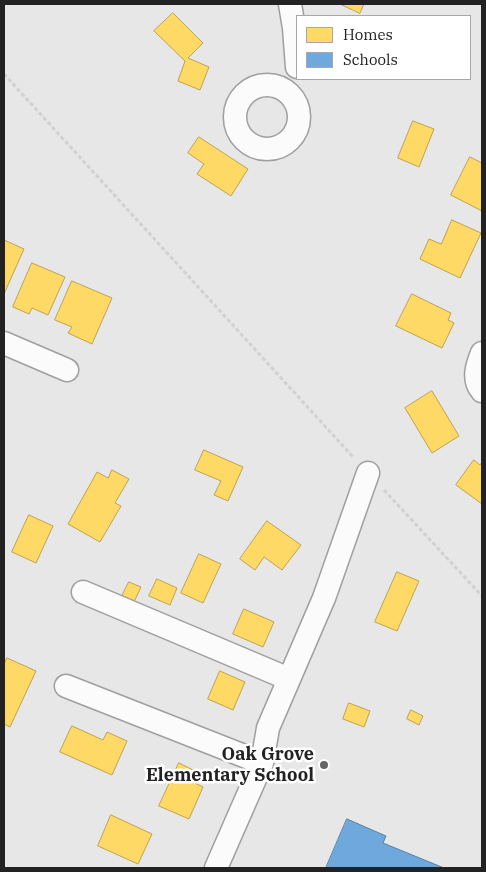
<!DOCTYPE html>
<html>
<head>
<meta charset="utf-8">
<style>
  body { margin:0 }
  #map { position:relative; width:486px; height:872px; overflow:hidden; background:#e6e7e6; font-family:"IBM Plex Serif",serif }
  canvas { display:block }
  .frame { position:absolute; inset:0; border:5px solid #212221; pointer-events:none }
  .legend { position:absolute; left:296px; top:15px; width:175px; height:65px; box-sizing:border-box; background:#fff; border:1px solid #a6a7a6; margin:0; padding:6px 9px; list-style:none; font-size:15px; color:#212221 }
  .legend li { display:flex; align-items:center; gap:10px; height:25px }
  .legend b { width:25px; border:1px solid #a6a7a6 }
</style>
</head>
<body>
<div id="map">
<canvas width="486" height="872"></canvas>
<div class="frame"></div>
<ul class="legend">
<li><b style="height:14px;background:#ffd966"></b>Homes</li>
<li><b style="height:14px;background:#6fa8dc"></b>Schools</li>
</ul>
</div>
<script>
const ctx = document.querySelector('canvas').getContext('2d');
ctx.lineJoin = 'round';
function fill(path, color) { ctx.fillStyle = color; ctx.fill(path, 'evenodd'); }
function stroke(path, color, width, dash) { ctx.strokeStyle = color; ctx.lineWidth = width; ctx.lineCap = dash ? 'butt' : 'round'; ctx.setLineDash(dash || []); ctx.stroke(path); }
function drawText(font, color, halo, rows, align = 'center') {
  ctx.font = font + ' "IBM Plex Serif",serif'; ctx.lineWidth = 5; ctx.setLineDash([]); ctx.textBaseline = 'middle'; ctx.strokeStyle = halo; ctx.fillStyle = color; for (const [text, x, y, turn = 0] of rows) {
    ctx.save(); ctx.translate(x, y); ctx.rotate((+turn || 0) * Math.PI / 180); ctx.textAlign = isNaN(turn) ? turn : align; if (halo) ctx.strokeText(text, 0, 0); ctx.fillText(text, 0, 0); ctx.restore();
  }
}
const homes = new Path2D(`
  M 340,4 L 364,4 L 360,13 Z
  M 173,13 L 203,43 L 188,58 L 209,67 L 200,90 L 178,81 L 185,61 L 154,31 Z
  M 413,121 L 434,129 L 419,167 L 398,158 Z
  M 199,137 L 248,169 L 231,196 L 197,174 L 204,164 L 188,153 Z
  M 470,157 L 482,163 L 482,211 L 451,195 Z
  M 452,220 L 481,233 L 460,278 L 420,259 L 429,239 L 441,244 Z
  M 4,240 L 24,249 L 4,294 Z
  M 32,263 L 65,277 L 48,315 L 32,308 L 29,314 L 13,307 Z
  M 72,281 L 112,298 L 92,344 L 68,333 L 72,327 L 55,320 Z
  M 412,294 L 451,313 L 448,320 L 454,323 L 442,348 L 396,326 Z
  M 432,391 L 459,436 L 432,453 L 405,408 Z
  M 204,450 L 243,467 L 228,501 L 214,495 L 221,481 L 195,470 Z
  M 474,460 L 480,465 L 482,462 L 482,504 L 456,485 Z
  M 112,470 L 129,479 L 115,503 L 121,506 L 100,542 L 68,524 L 97,472 L 108,478 Z
  M 29,515 L 53,526 L 36,563 L 12,552 Z
  M 267,521 L 301,545 L 282,570 L 264,557 L 255,570 L 240,559 Z
  M 199,554 L 221,564 L 203,603 L 181,593 Z
  M 397,572 L 419,581 L 397,631 L 375,622 Z
  M 157,579 L 177,588 L 170,605 L 149,596 Z
  M 129,582 L 141,587 L 133,604 L 121,598 Z
  M 244,609 L 274,622 L 263,647 L 233,634 Z
  M 7,658 L 36,671 L 10,727 L 4,724 L 4,665 Z
  M 220,671 L 245,682 L 233,710 L 208,699 Z
  M 349,703 L 370,711 L 364,727 L 343,719 Z
  M 411,710 L 423,716 L 419,725 L 407,719 Z
  M 72,726 L 103,740 L 107,732 L 127,741 L 112,775 L 60,752 Z
  M 179,763 L 199,773 L 195,783 L 203,787 L 189,819 L 159,806 Z
  M 111,815 L 152,834 L 138,864 L 98,846 Z`);
const schools = new Path2D(`
  M 347,819 L 386,836 L 383,843 L 444,868 L 326,868 Z`);
const path = new Path2D(`
  M 4,74 L 354,458
  M 384,490 L 482,596`);
const minor = new Path2D(`
  M 290,4 L 294,28 L 297,67
  M235 117a32 32 0 1 1 64 0a32 32 0 1 1-64 0Z
  M 4,343 L 67,370
  M 482,353 C 477,365 472,380 482,391
  M 83,592 L 289,679
  M 66,686 L 262,763
  M 216,868 L 262,763 L 268,728 L 324,598 L 368,473`);
const markers = [
  [324,765,5,"#666766"]
];
const poiNames = [
  ["Oak Grove",314,755],
  ["Elementary School",314,776]
];
fill(homes, '#ffd966');
stroke(homes, '#bca251', 1);
fill(schools, '#6fa8dc');
stroke(schools, '#5880a4', 1);
stroke(minor, '#9e9f9e', 25);
stroke(path, '#d1d1d1', 3, [4, 2.5]);
stroke(minor, '#fbfbfb', 22);
for (const [x, y, r, color] of markers) { const dot = new Path2D(); dot.arc(x, y, r, 0, 2 * Math.PI); ctx.fillStyle = color; ctx.fill(dot); stroke(dot, '#fff', 2); }
drawText('bold 18px', '#212221', '#fff', poiNames, 'right');
</script>
</body>
</html>
